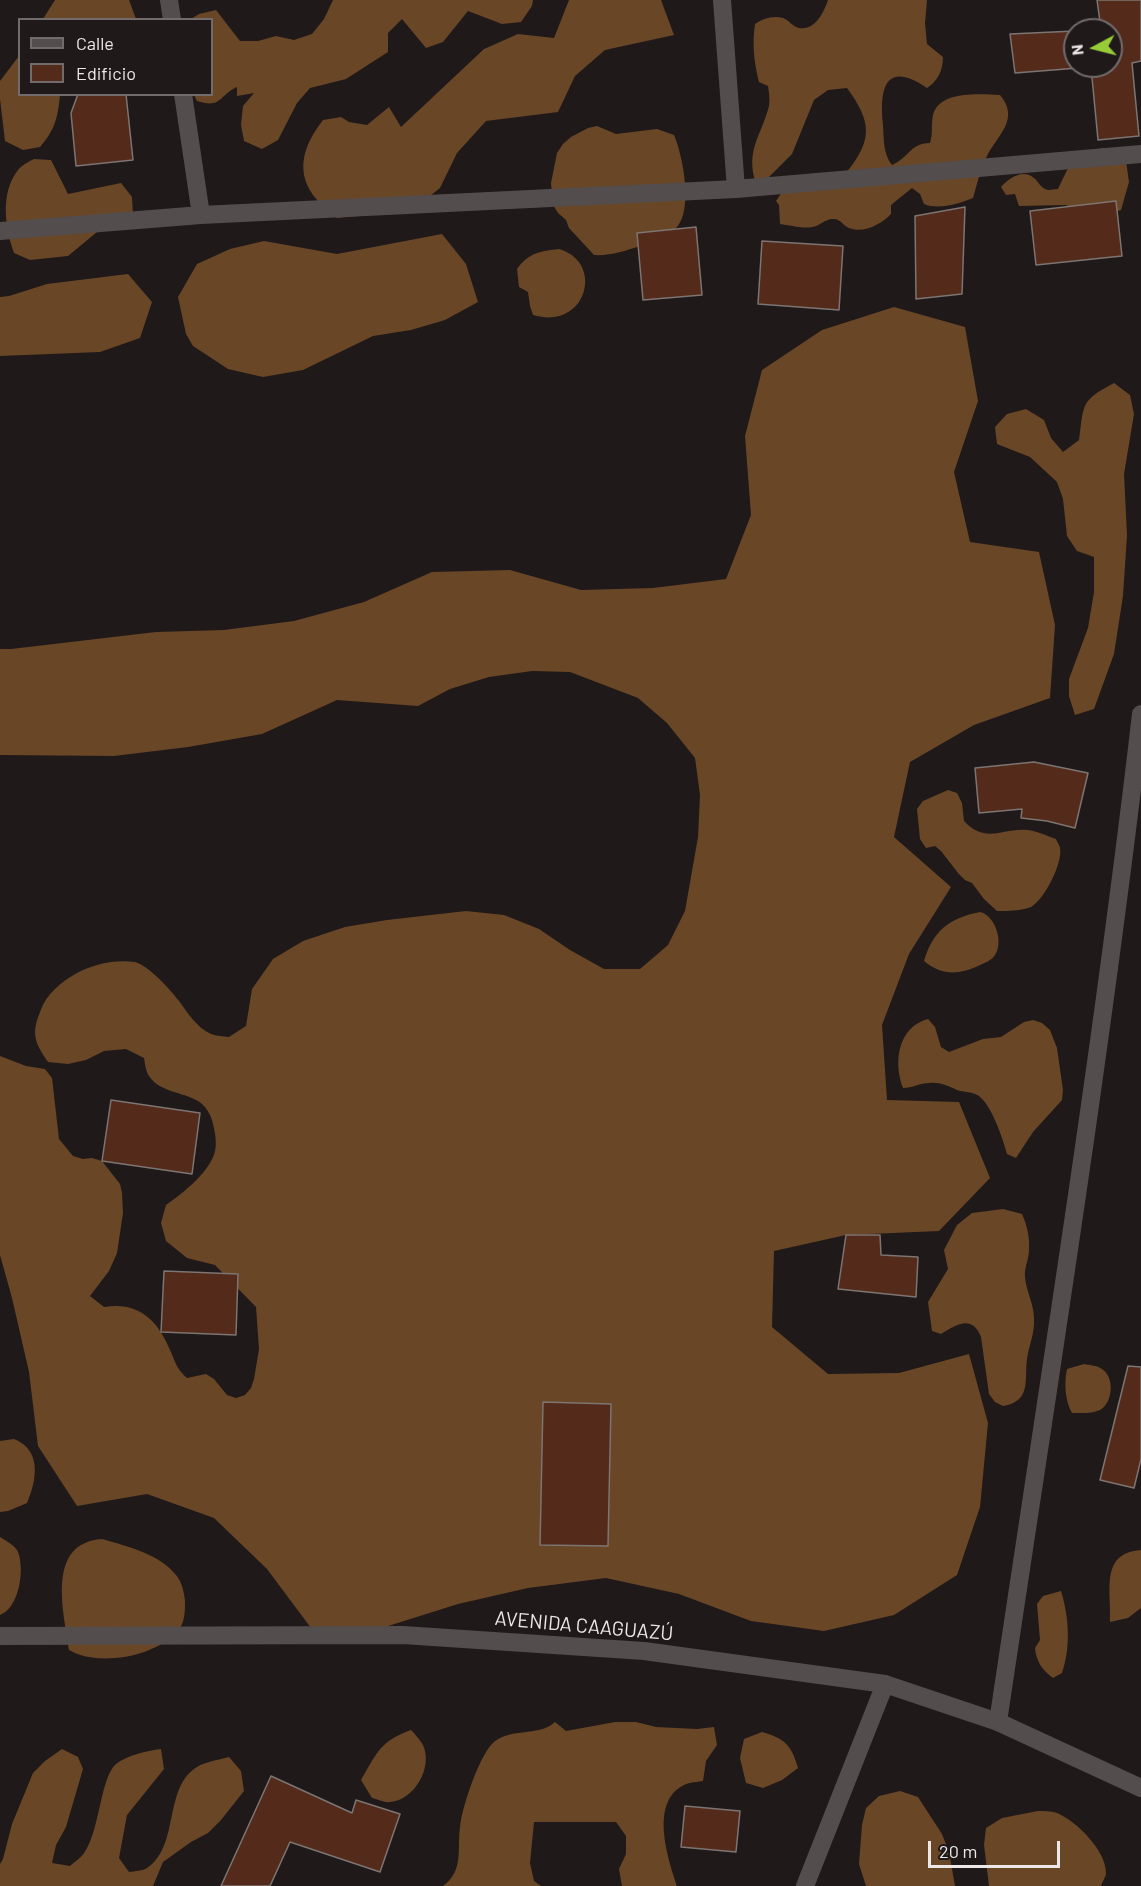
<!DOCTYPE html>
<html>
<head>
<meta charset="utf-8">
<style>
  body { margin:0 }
  #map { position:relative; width:1141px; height:1886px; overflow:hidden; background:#1f1919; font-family:Barlow,sans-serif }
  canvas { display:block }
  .legend { position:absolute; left:18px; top:18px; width:195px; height:78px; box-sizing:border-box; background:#1f1919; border:2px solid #716c6b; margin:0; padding:8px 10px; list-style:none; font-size:18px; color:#ece8e7 }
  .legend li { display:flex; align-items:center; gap:12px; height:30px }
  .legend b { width:30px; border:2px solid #716c6b }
  .north { position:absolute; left:1063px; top:18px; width:60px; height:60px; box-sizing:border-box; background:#1f1919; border:2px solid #716c6b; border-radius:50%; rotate:263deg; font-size:16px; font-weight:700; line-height:24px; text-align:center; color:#ece8e7 }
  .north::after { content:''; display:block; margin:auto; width:21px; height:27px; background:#97cc38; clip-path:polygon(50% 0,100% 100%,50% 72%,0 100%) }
  .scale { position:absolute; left:928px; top:1841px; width:132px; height:27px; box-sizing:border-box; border:3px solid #ece8e7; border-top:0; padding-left:8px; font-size:18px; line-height:21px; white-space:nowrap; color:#ece8e7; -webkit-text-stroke:4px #1f1919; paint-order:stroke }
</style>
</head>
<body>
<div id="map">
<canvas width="1141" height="1886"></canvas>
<ul class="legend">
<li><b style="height:8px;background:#544d4d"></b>Calle</li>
<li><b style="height:16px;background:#542a1b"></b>Edificio</li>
</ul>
<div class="north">N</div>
<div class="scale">20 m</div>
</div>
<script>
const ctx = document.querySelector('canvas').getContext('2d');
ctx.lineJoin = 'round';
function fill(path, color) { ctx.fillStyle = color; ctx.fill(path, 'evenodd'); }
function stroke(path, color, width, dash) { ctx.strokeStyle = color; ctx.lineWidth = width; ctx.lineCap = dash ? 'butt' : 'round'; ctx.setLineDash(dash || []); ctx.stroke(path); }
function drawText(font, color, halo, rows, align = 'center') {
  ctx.font = font + ' Barlow,sans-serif'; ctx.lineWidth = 4.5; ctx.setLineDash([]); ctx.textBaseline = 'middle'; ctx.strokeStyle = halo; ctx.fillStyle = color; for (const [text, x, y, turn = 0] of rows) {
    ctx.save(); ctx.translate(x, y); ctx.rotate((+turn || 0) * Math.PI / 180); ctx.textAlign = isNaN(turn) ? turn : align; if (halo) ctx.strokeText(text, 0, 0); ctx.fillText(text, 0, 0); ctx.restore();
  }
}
const forest = new Path2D(`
  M 55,0 L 129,0 L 136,19 L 43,19 Z
  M 333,0 L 533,0 L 532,6 L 521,22 L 502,24 L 468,11 L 443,42 L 426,48 L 402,19 L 388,33 L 388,52 L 346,79 L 310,88 L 297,103 L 278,140 L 262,149 L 244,141 L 241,125 L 243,106 L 254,93 L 237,96 L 237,87 C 219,95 222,109 197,101 L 194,95 L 212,94 L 212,20 L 191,19 L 199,14 L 216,10 L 240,41 L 258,41 L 276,36 L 294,40 L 312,34 L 324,19 Z
  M 569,0 L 661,0 L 674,35 L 605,50 L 575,76 L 558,112 L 486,121 L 457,153 L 440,188 L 411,211 L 337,218 C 329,211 319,203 313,195 C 294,168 306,142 323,120 L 341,117 L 349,122 L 367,125 L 389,107 L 401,127 L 484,49 L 518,34 L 554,38 Z
  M 828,0 L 927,0 L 925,23 L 927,44 L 943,57 C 943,70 938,81 927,88 C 886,60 879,87 883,125 C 884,139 883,154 892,165 C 909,158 910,143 930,143 C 933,134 931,125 933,115 C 939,90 981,94 1000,95 C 1021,120 996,136 986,158 C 980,170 977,185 973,198 C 959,204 938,210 924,204 L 920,194 L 912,188 L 891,205 L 891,214 C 882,224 863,234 849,228 C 843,226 841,219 834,219 C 826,218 820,226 812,227 C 803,229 789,225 780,224 L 779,205 L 776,201 L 791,179 L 846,173 C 873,140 872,122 847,88 L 828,90 L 814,100 L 792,154 L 765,181 L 756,184 C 745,150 761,137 769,106 C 770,100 769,92 768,86 L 759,82 C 754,62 752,45 755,24 C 762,19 773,15 783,18 C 789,20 793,27 799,28 C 815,31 824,12 828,0 Z
  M 19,56 L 20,94 L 60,95 C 58,117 55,130 40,147 L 23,150 L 5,141 L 0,99 L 0,81 Z
  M 597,126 L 616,134 L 657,129 L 674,135 C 683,156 693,209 677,227 C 668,237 653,241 640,246 C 625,251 610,256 594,255 L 569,228 L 566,220 L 558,213 L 553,205 L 551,183 L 557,153 L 563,144 L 571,137 L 588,128 Z
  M 1102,148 L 1111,148 L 1126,161 L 1129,182 L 1121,210 L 1112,213 L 1083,214 L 1066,205 L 1019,206 L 1015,194 L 1006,195 L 1001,187 C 1008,179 1023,168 1034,178 C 1039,182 1041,189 1048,190 C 1049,190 1057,189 1058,189 C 1073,158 1070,159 1102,148 Z
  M 34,159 L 51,160 L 68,194 L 121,183 L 132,197 L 133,216 L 97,232 L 68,256 L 30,260 L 14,253 C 5,227 0,193 18,170 C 22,165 28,162 34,159 Z
  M 442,234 L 466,264 L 478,302 L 445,320 L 411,330 L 373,336 L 303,370 L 263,377 L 228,369 L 193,346 L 186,334 L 178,297 L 197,264 L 230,249 L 264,241 L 337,254 Z
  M 559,249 C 605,262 587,331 533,315 L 530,306 L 528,292 L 519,287 L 517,269 C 528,253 541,251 559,249 Z
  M 128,274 L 152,302 L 140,338 L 100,352 L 0,356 L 0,297 L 9,296 L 47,284 Z
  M 894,307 L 965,327 L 978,401 L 954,472 L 970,542 L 1039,552 L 1055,625 L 1050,698 L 974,725 L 910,762 L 894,837 L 951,887 L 909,954 L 882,1025 L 887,1100 L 959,1102 L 990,1178 L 939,1231 L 846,1235 L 774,1251 L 772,1327 L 828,1374 L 899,1373 L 969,1354 L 988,1423 L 980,1507 L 957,1575 L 894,1615 L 824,1631 L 751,1621 L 679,1594 L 606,1578 L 528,1588 L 458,1604 L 385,1627 L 311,1628 L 267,1569 L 214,1518 L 147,1494 L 77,1506 L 38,1446 L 29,1372 L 12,1298 L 0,1255 L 0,1056 L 26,1066 L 45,1069 L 52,1078 L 59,1139 L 73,1156 L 83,1159 L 92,1158 L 102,1161 L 120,1184 L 122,1193 L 123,1213 L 117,1253 L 109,1271 L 90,1296 L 104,1307 C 138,1301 158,1320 170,1350 C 176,1363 176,1368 187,1378 L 206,1374 L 214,1379 L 227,1395 L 236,1398 L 245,1395 L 251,1388 L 254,1379 L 259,1349 L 256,1307 L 215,1265 L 187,1258 L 166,1241 L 161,1223 L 166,1205 C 182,1194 211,1171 215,1151 C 217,1143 215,1132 213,1124 C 211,1115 206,1106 198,1101 C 183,1092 159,1092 149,1076 C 146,1072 145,1064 144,1058 L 126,1049 L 104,1051 L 86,1060 L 68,1064 L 48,1062 C 35,1043 31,1034 40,1012 C 46,994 61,982 77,973 C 93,964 116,959 135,962 C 149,966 170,989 179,1001 C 188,1013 197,1028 211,1034 C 216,1036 223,1036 229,1037 L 246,1026 L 252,989 L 273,959 L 303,941 L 345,927 L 387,920 L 466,911 L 504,915 L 539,929 L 570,950 L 604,969 L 640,969 L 668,945 L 685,911 L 698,837 L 700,795 L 695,758 L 667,723 L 638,698 L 570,672 L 532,671 L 489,677 L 450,689 L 418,706 L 337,700 L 262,734 L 188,747 L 114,756 L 0,755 L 0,649 L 11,649 L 156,632 L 224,630 L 294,621 L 364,602 L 432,572 L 510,570 L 581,590 L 653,588 L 726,579 L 751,515 L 745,436 L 762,370 L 822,330 Z
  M 1114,383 L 1130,395 L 1134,414 L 1124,474 L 1127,535 L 1123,596 L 1114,654 L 1094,709 L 1075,715 L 1069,696 L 1069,679 L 1088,628 L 1094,592 L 1094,557 L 1077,551 L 1067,536 L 1063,499 L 1057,482 L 1030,457 L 997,444 L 995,427 L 1007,414 L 1026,409 L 1044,420 L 1051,438 L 1063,452 L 1079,440 C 1084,404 1080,401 1114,383 Z
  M 948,790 L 957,793 L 962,803 L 964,821 C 987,845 1002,827 1028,830 C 1037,831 1047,836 1056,839 C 1056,840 1060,846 1060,848 C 1063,863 1044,900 1031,907 C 1021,911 1008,911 997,911 L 984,899 L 972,883 L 965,880 L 958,873 L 941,851 L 935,846 L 926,848 L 920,839 L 917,809 L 923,801 Z
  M 980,912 C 995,915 1004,942 995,955 C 992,960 985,963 980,965 C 959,975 942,976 924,961 C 933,931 949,918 980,912 Z
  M 928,1019 L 935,1027 L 941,1047 L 949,1052 L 983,1039 L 1001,1037 L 1024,1022 L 1033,1020 L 1042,1023 L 1050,1030 L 1057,1048 L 1063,1090 L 1062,1100 L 1033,1132 L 1016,1158 L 1007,1154 C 1003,1139 992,1106 979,1096 C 974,1092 963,1092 957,1090 C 948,1086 939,1082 930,1083 C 919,1083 913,1088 903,1088 C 893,1062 898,1027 928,1019 Z
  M 1003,1209 L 1022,1214 C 1027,1225 1030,1238 1029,1250 C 1029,1259 1024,1268 1025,1277 C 1026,1291 1034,1304 1034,1318 C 1035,1333 1029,1345 1027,1359 C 1024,1380 1032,1401 1003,1406 L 995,1402 L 989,1394 L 981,1337 C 972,1314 956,1325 941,1334 L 932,1331 L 928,1302 L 948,1269 L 944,1250 L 957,1225 L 972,1213 Z
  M 1084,1364 C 1090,1365 1098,1366 1102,1369 C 1115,1377 1113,1403 1100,1410 C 1092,1414 1081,1413 1072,1413 C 1065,1401 1064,1383 1067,1369 Z
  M 14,1439 C 42,1450 37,1480 27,1503 L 8,1511 L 0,1512 L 0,1441 Z
  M 0,1537 C 6,1541 15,1545 18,1552 C 25,1570 19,1608 0,1615 Z
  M 102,1539 C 126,1546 160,1554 176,1575 C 182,1582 184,1592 185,1601 C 185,1612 185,1623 177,1632 C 154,1657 98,1667 69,1650 C 64,1613 45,1543 102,1539 Z
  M 1141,1550 L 1141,1608 L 1128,1618 L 1110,1622 C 1112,1592 1099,1553 1141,1550 Z
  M 1061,1591 C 1069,1617 1071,1647 1062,1673 L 1053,1678 C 1042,1670 1036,1661 1035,1648 L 1040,1640 L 1037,1604 L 1043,1596 Z
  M 555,1722 L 566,1731 L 615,1722 L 636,1722 L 656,1727 L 697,1729 L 714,1727 L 717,1745 L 706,1761 L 703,1781 C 697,1782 690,1782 684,1785 C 649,1802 668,1859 677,1886 L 622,1886 L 619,1869 L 626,1854 L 626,1836 L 616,1822 L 534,1822 L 530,1863 L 534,1881 L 541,1886 L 443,1886 C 464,1871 457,1849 460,1827 C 462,1807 478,1760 491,1745 C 508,1726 538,1738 555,1722 Z
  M 411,1730 C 415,1734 420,1740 423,1745 C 433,1767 415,1800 390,1802 C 385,1803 377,1799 372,1798 L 361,1780 C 377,1753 380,1741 411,1730 Z
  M 762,1732 C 785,1739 791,1744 798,1768 L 782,1780 L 763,1788 L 746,1783 L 740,1758 L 744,1739 Z
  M 62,1749 L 78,1757 L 83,1769 L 66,1827 L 56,1845 L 52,1863 L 70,1866 C 74,1862 81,1858 84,1853 C 100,1831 100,1778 116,1764 C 128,1755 146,1751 161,1749 L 164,1769 L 127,1815 L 119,1858 L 129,1872 C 135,1871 143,1871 147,1868 C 179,1847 164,1791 194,1769 C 203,1762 218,1760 229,1757 L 241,1771 L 244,1791 L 221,1820 L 208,1833 L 191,1842 L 163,1862 L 153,1886 L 0,1886 L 0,1864 L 3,1859 L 12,1824 L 33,1773 L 45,1761 Z
  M 900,1791 L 918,1797 L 942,1834 L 949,1852 L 955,1886 L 866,1886 L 859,1864 L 862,1825 L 866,1808 L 879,1796 Z
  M 1038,1811 C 1044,1811 1051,1811 1057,1813 C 1076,1821 1106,1850 1106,1873 C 1106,1877 1102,1882 1101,1886 L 989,1886 L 984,1845 L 986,1828 L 1002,1818 Z`);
const building = new Path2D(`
  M 1097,0 L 1141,0 L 1141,61 L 1132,63 L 1139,136 L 1098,140 L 1091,67 L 1015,73 L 1010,34 L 1075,31 L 1075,66 L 1111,66 L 1111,30 L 1088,30 L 1101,29 Z
  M 78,94 L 126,94 L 133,160 L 76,166 L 71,113 Z
  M 1116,201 L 1122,256 L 1036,265 L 1030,211 Z
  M 965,207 L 962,294 L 916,299 L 915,216 Z
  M 696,227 L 702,295 L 643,300 L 637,233 Z
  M 762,241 L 843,246 L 839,310 L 758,304 Z
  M 1034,762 L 1088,773 L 1075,828 L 1047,821 L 1021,818 L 1022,809 L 979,813 L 975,768 Z
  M 111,1100 L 200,1113 L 192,1174 L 102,1161 Z
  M 846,1235 L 880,1235 L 881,1255 L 918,1257 L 916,1297 L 838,1289 Z
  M 164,1271 L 238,1274 L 236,1335 L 161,1332 Z
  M 1128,1366 L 1141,1367 L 1141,1459 L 1134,1488 L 1100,1480 Z
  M 543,1402 L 611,1404 L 608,1546 L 540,1545 Z
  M 271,1776 L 352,1813 L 356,1800 L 400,1814 L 380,1872 L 290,1842 L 270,1886 L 221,1886 Z
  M 685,1806 L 740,1811 L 736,1852 L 681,1847 Z`);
const minor = new Path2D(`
  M 169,0 L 172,20
  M 722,0 L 736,189
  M 183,94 L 201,215
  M 0,231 L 201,215 L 736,189 L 1141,154
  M 998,1722 C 1048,1386 1102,1051 1141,714
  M 805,1886 L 885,1684`);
const tertiary = new Path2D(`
  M 0,1636 L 403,1635 L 644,1651 L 885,1684 L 998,1722 L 1141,1788`);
const streetNames = [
  ["AVENIDA CAAGUAZÚ",584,1626,5]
];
fill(forest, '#694626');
fill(building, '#542a1b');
stroke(building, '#7c7572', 1.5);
stroke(minor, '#544d4d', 18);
stroke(tertiary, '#544d4d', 18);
drawText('20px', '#ece8e7', '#1f1919', streetNames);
</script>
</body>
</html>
